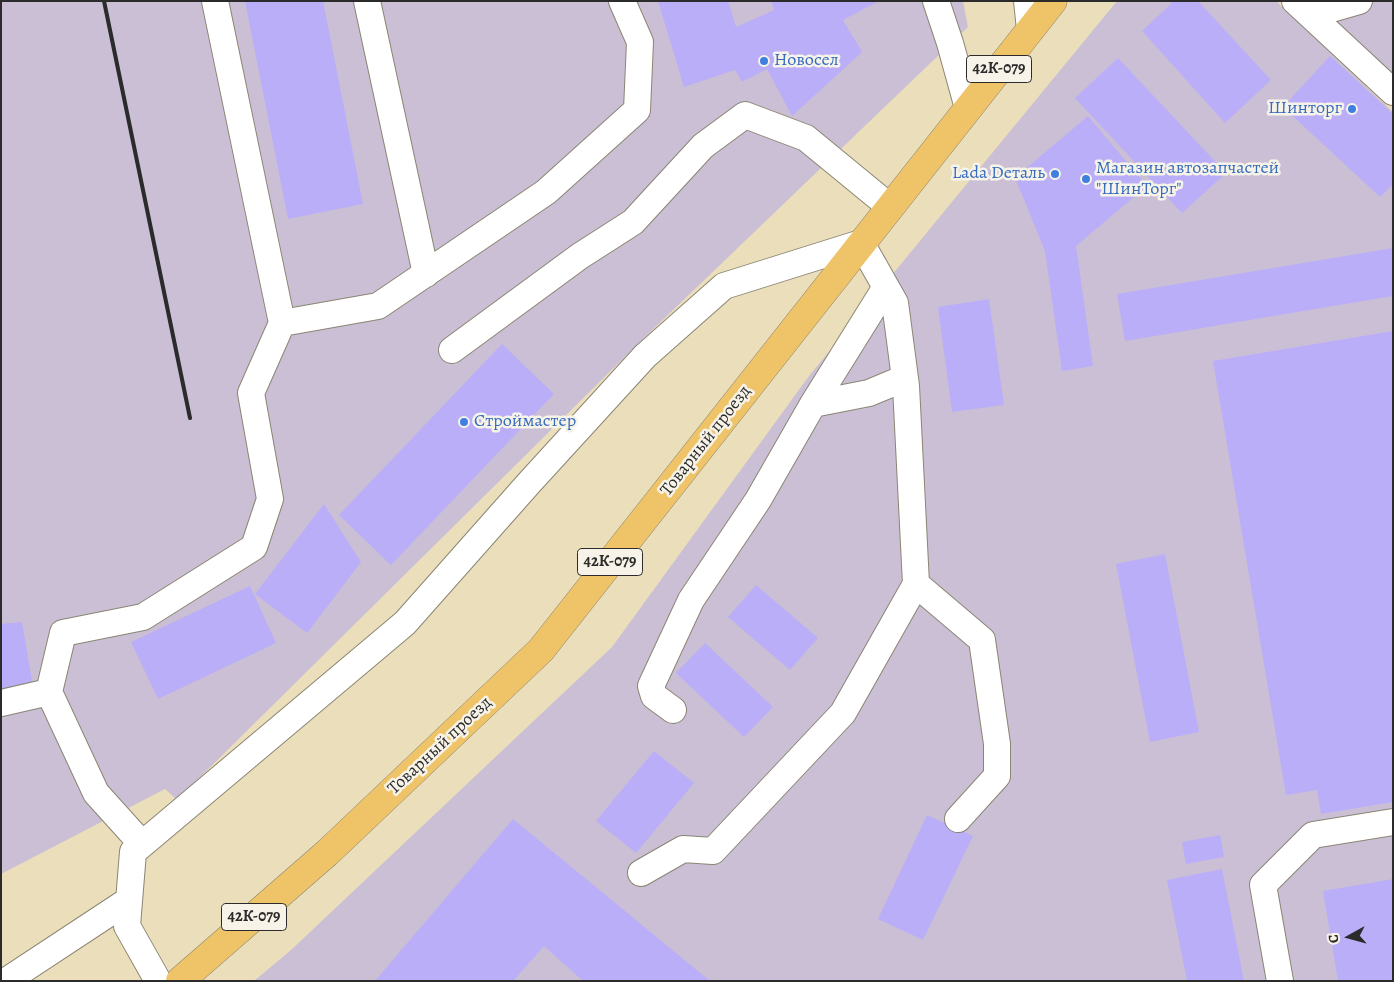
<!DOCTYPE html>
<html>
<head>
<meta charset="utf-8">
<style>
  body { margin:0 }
  #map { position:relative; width:1394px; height:982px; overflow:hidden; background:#ebdfbb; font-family:Alegreya,serif }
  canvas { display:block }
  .frame { position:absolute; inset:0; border:2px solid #2b2b2b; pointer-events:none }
  .north { position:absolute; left:1324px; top:912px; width:50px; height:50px; -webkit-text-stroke:4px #f7f3e8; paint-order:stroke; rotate:263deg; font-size:14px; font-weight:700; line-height:20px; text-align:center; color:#2b2b2b }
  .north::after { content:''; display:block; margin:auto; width:18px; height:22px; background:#2b2b2b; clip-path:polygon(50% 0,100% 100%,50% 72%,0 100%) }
</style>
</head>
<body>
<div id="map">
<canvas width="1394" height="982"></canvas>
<div class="frame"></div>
<div class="north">С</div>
</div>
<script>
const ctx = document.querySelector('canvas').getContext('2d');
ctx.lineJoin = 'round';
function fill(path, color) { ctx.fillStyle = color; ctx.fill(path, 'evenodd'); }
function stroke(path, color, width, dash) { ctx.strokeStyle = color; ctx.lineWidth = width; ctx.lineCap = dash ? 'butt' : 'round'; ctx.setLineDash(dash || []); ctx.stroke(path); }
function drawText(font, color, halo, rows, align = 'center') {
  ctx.font = font + ' Alegreya,serif'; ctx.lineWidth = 5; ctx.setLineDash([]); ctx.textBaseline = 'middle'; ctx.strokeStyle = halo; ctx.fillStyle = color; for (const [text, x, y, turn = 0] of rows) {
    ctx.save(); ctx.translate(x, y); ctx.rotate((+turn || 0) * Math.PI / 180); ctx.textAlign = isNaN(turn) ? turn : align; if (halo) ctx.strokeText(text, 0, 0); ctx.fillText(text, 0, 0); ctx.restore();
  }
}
const industrial = new Path2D(`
  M 1,1 L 963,1 L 968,27 L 647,335 L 177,800 L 165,789 L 1,874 Z
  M 1117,1 L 1276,1 L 1393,112 L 1393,981 L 254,981 L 291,950 L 612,647 L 809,376 Z
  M 1310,1 L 1393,1 L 1393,80 Z`);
const building = new Path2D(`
  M 245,1 L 323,1 L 363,204 L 288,219 Z
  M 658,1 L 728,1 L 736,27 L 774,10 L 771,1 L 879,1 L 843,20 L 862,52 L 792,116 L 767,69 L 742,82 L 735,70 L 684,87 Z
  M 1174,1 L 1198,1 L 1271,80 L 1225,123 L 1142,31 Z
  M 1330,56 L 1393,114 L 1393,184 L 1380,197 L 1283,107 Z
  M 1118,58 L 1226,173 L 1182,213 L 1075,98 Z
  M 1088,116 L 1147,186 L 1076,246 L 1093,366 L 1062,371 L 1045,251 L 1016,180 L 1017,176 Z
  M 1393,248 L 1393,296 L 1125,341 L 1117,294 Z
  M 989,299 L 1004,405 L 952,412 L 938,307 Z
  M 1393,331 L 1393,802 L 1321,814 L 1317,790 L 1286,795 L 1213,361 Z
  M 502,344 L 554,394 L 391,565 L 339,515 Z
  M 324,504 L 361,562 L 307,633 L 255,594 Z
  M 1165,554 L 1199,732 L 1150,742 L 1116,564 Z
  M 756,585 L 818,638 L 790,670 L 728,617 Z
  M 250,586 L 276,643 L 158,699 L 131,642 Z
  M 22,622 L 33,687 L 1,692 L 1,624 Z
  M 705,643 L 773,707 L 744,737 L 676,673 Z
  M 654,751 L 694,783 L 636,853 L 596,821 Z
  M 927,815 L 973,836 L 923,940 L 878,919 Z
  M 513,819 L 710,981 L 583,981 L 544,946 L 513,981 L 375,981 Z
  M 1220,835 L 1224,857 L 1186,864 L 1182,842 Z
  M 1222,869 L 1244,981 L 1187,981 L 1167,880 Z
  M 1393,879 L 1393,981 L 1338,981 L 1323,891 Z`);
const minor = new Path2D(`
  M 367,1 L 426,274
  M 936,1 L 950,43 L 968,108
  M 1027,1 L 1030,29
  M 1295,1 L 1393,92
  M 1310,15 L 1359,1
  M 282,323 L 378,306 L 546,192 L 637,110 L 640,42 L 622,1
  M 452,350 L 580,256 L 633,222 L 703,146 L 745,115 L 806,138 L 890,207
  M 813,404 L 869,393 L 905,378
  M 49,692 L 63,633 L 143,617 L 254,547 L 270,499 L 251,393 L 282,323 L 215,1
  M 1,703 L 49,692 L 96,793 L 142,844
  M 673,710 L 654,696 L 651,686 L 691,600 L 758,500 L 813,404 L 886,287
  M 641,873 L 683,849 L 713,851 L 843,713 L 916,584
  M 6,981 L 129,900
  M 158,981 L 127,926 L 133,852 L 405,623 L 529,483 L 645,356 L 724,286 L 861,243 L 895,303 L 906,386 L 916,584 L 982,640 L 997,744 L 997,776 L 958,819
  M 1280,981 L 1263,885 L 1313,835 L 1393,822`);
const major = new Path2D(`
  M 180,981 L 327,853 L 541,650 L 1053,1`);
const rail = new Path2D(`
  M 104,1 L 190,418`);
const markers = [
  [764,61,5,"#3f7fe0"],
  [1352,109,5,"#3f7fe0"],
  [1055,174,5,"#3f7fe0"],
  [1086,179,5,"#3f7fe0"],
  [464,422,5,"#3f7fe0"]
];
const shields = [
  [999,69,65],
  [610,562,65],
  [254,917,65]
];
const shieldNames = [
  ["42К-079",999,69],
  ["42К-079",610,562],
  ["42К-079",254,917]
];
const shopNames = [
  ["Новосел",774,61],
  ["Шинторг",1342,109,"right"],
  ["Магазин автозапчастей",1096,169],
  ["\"ШинТорг\"",1096,190],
  ["Lada Dеталь",1045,174,"right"],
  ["Строймастер",474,422]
];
const streetNames = [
  ["Товарный проезд",706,441,-52],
  ["Товарный проезд",440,746,-43]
];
fill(industrial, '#cbbfd5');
fill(building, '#baaef8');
stroke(minor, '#8b8573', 28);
stroke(major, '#8b8573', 29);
stroke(minor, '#fff', 26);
stroke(major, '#efc469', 28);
stroke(rail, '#2b2b2b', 4);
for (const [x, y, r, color] of markers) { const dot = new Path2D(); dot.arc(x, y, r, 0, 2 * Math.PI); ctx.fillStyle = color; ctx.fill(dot); stroke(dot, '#f7f3e8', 2); }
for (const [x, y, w] of shields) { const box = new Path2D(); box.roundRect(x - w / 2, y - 13.5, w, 27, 4); ctx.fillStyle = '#f7f3e8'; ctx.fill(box); stroke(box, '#2b2b2b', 1); }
drawText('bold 16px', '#2b2b2b', null, shieldNames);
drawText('18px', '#366cbe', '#f7f3e8', shopNames, 'left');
drawText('18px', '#2b2b2b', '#f7f3e8', streetNames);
</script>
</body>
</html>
